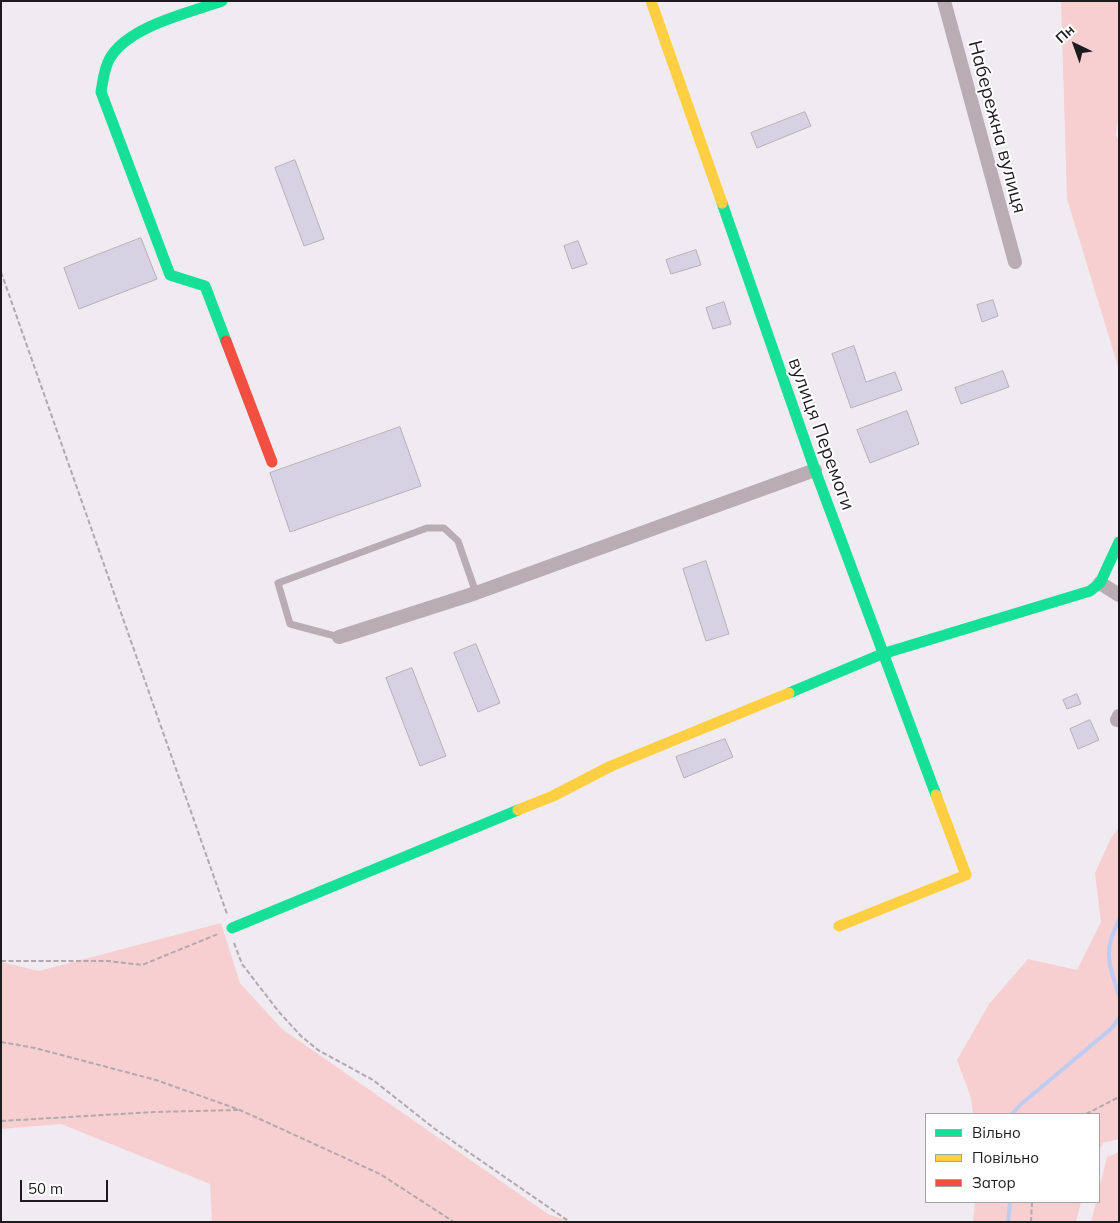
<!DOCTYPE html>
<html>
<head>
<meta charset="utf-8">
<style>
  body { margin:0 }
  #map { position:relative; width:1120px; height:1223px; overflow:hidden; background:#f0ebf1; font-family:Mulish,sans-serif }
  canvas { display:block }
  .frame { position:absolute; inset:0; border:2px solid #1e1b1e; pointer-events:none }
  .legend { position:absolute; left:925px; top:1113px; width:175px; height:90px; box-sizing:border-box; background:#fff; border:1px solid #a5a4a5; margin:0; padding:6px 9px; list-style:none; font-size:15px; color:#1e1b1e }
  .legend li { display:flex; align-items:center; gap:10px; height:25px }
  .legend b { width:25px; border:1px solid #a5a4a5 }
  .north { position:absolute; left:1050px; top:20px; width:50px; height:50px; -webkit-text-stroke:4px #fff; paint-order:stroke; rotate:318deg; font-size:14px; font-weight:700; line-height:20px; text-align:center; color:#1e1b1e }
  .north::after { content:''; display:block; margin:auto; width:18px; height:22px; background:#1e1b1e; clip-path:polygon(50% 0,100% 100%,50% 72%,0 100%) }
  .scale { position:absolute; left:20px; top:1180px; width:88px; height:22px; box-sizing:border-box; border:2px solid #1e1b1e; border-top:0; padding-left:6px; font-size:15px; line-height:18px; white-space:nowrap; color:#1e1b1e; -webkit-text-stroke:4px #fff; paint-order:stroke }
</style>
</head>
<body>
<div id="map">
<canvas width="1120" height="1223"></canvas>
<div class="frame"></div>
<ul class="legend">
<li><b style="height:6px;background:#16e098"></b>Вільно</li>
<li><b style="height:6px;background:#ffcf43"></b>Повільно</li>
<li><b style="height:6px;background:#f24e42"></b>Затор</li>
</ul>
<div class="north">Пн</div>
<div class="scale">50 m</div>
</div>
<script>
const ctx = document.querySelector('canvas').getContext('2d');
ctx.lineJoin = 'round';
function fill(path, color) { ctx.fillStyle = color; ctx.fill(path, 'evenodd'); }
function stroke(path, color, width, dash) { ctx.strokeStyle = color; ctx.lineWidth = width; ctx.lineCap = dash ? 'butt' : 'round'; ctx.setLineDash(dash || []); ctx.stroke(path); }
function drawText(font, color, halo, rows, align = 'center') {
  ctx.font = font + ' Mulish,sans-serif'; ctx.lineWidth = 4; ctx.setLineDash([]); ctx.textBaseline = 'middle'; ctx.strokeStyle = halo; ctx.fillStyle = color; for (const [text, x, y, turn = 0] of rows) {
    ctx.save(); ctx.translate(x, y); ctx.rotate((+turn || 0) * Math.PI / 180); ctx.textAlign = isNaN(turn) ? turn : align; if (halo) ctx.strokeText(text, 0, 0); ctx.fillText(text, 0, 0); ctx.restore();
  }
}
const green = new Path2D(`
  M 1061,1 L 1119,1 L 1119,109 L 1116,135 L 1119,142 L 1119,370 L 1067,199 Z
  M 1119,827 L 1119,1139 L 1103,1143 L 1099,1152 L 1099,1114 L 973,1114 L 971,1098 L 957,1060 L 989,1004 L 1028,959 L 1077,970 L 1101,922 L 1095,873 L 1111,838 Z
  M 221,923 L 240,983 L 282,1029 L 548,1214 L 571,1222 L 212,1222 L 210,1184 L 61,1124 L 1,1129 L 1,962 L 39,971 Z
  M 1119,1152 L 1119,1222 L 1091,1222 L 1096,1202 L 1099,1202 L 1099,1189 L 1107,1157 Z
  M 975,1202 L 1081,1202 L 1076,1222 L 973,1222 Z`);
const stream = new Path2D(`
  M 1119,920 C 1103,952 1108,962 1119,995
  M 1012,1114 L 1020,1105 L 1112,1028 L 1119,1018
  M 1008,1222 L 1010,1202`);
const building = new Path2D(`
  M 805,112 L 811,126 L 757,148 L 751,133 Z
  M 295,160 L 324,239 L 304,246 L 275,168 Z
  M 141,238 L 157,279 L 79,309 L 64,268 Z
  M 578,241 L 587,264 L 572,269 L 564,246 Z
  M 696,250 L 701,265 L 671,274 L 666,260 Z
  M 993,300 L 998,316 L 982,322 L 977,305 Z
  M 724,302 L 731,324 L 713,329 L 706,308 Z
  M 854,346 L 866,382 L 895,372 L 902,390 L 851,408 L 832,354 Z
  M 1003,371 L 1009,387 L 961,404 L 955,388 Z
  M 907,411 L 919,444 L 870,463 L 857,430 Z
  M 400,427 L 421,486 L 290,532 L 270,473 Z
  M 706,561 L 729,634 L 706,641 L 683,569 Z
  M 476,644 L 500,703 L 478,712 L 454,653 Z
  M 412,668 L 446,756 L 420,766 L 386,678 Z
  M 1077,694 L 1081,704 L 1067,709 L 1063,700 Z
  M 1090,720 L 1099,740 L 1078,749 L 1070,729 Z
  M 725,739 L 733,757 L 684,778 L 676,757 Z`);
const path = new Path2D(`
  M 1,272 L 227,914
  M 234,943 L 242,964 L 279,1012 L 301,1036 L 318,1050 L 373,1080 L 435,1129 L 570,1222
  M 1,961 L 108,961 L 142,965 L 218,934
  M 1,1042 L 35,1048 L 156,1080 L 240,1110 L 380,1174 L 454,1222
  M 1086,1114 L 1119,1097
  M 1,1121 L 154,1112 L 238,1110
  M 1031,1222 L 1032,1202`);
const lane = new Path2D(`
  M 339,637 L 290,624 L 278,583 L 427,528 L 444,528 L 458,541 L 476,593`);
const street = new Path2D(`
  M 944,1 L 1015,262
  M 1100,583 L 1119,595
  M 339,637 L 476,593 L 815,470
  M 1117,720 L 1119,716`);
const fast = new Path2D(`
  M 222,1 C 188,13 129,26 110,58 C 104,68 103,81 101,92 L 170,275 L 205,286 L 226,341
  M 722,203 L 815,470 L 936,795
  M 789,693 L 882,654 L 1090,591 L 1100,583 L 1119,542
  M 232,928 L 518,810`);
const slow = new Path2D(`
  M 651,1 L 722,203
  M 518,810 L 553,796 L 611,766 L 789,693
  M 839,926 L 966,875 L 936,795`);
const jam = new Path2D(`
  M 226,341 L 272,462`);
const streetNames = [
  ["Набережна вулиця",997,127,75],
  ["вулиця Перемоги",821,434,70]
];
fill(green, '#f7cfd1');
stroke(stream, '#beccf2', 4);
fill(building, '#d7d1e4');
stroke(building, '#b4b1b6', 1);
stroke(path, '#b2a8ae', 2, [5, 2.5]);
stroke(lane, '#baacb3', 7);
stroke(street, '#baacb3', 14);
stroke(fast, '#16e098', 11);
stroke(slow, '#ffcf43', 11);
stroke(jam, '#f24e42', 11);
drawText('19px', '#1e1b1e', '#fff', streetNames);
</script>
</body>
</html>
